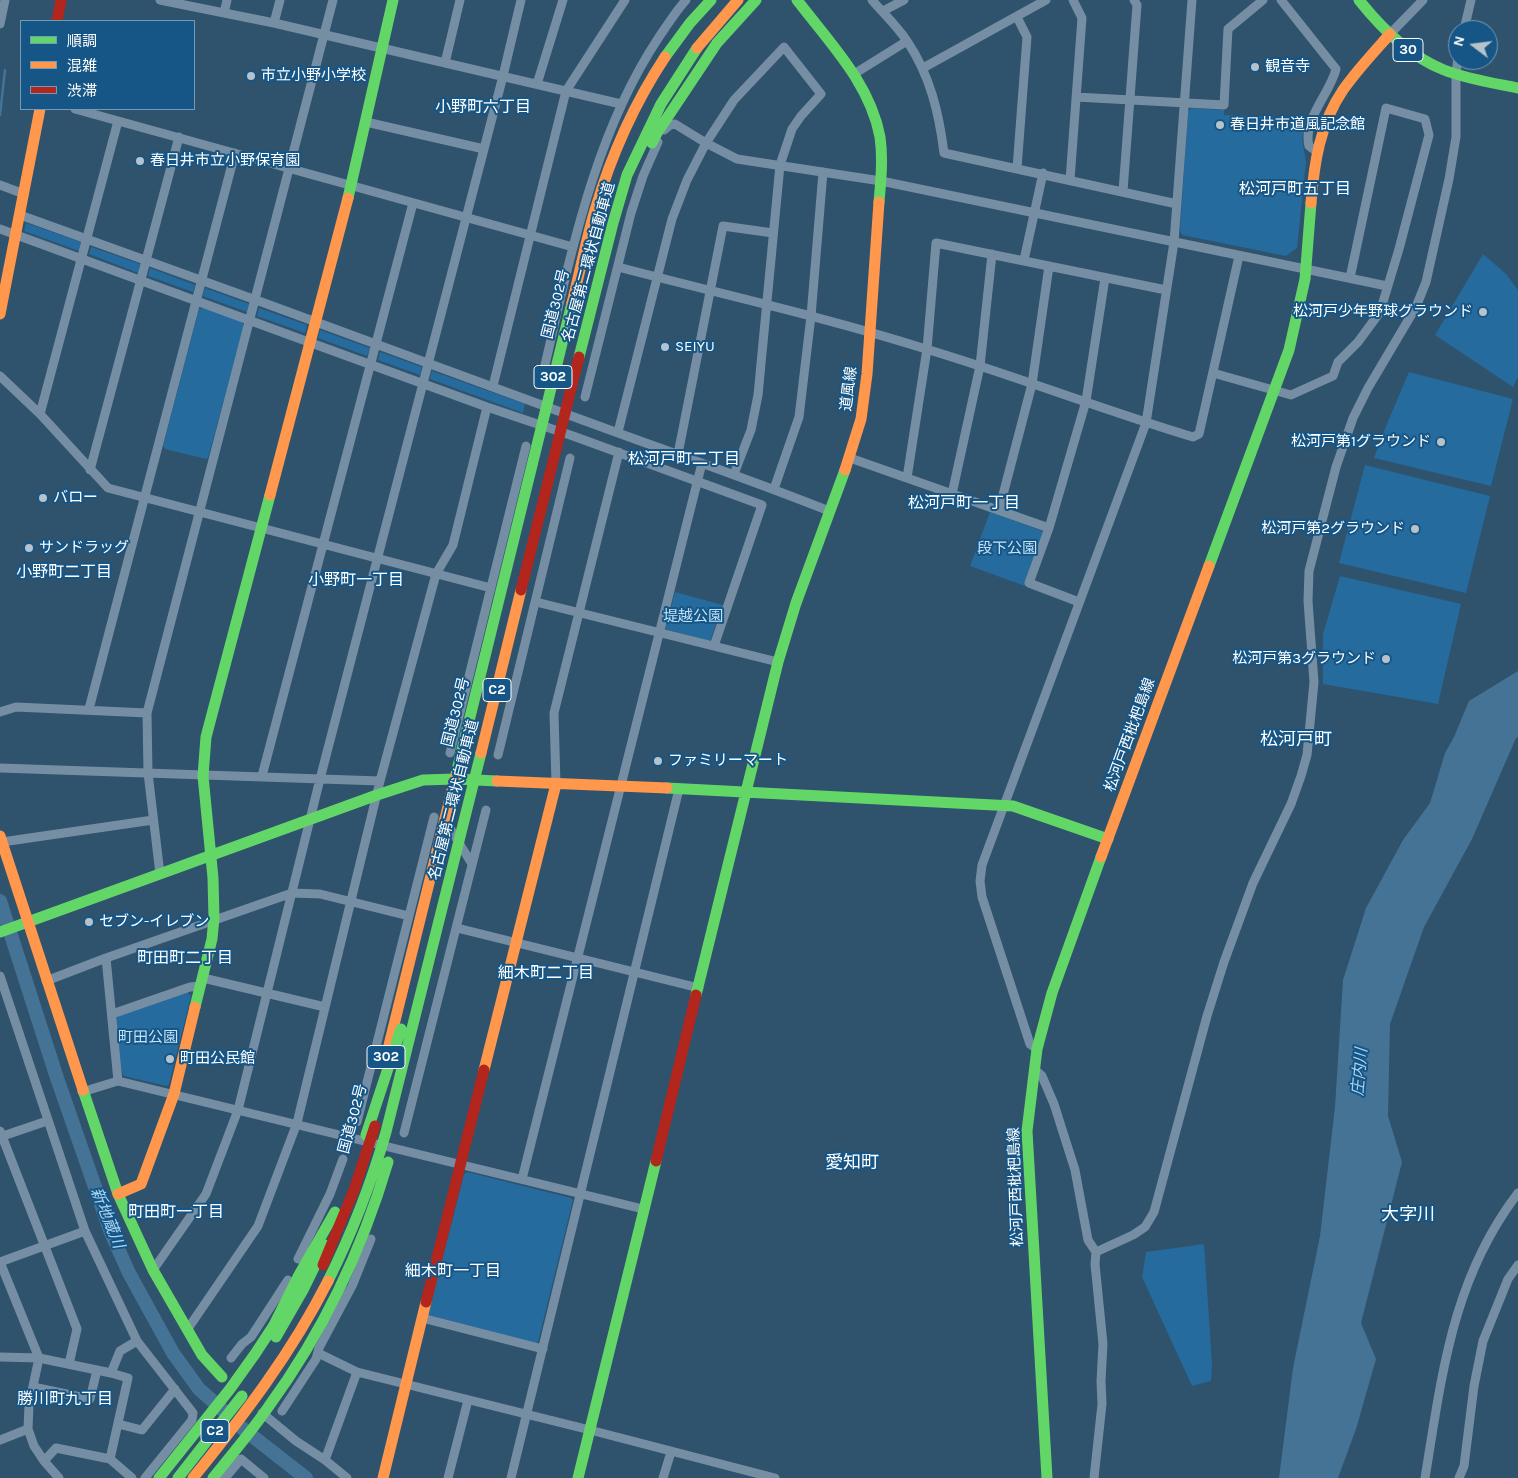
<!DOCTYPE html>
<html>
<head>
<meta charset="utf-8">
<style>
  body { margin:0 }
  #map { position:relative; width:1518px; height:1478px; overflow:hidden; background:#2f526d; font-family:Karla,"Noto Sans JP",sans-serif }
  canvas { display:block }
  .legend { position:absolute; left:20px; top:20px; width:175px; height:90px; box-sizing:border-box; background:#165686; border:1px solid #739ab6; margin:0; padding:6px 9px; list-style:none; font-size:15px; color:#fff }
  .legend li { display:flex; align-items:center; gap:10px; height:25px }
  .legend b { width:25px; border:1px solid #739ab6 }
  .north { position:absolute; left:1448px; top:20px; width:50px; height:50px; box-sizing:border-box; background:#165686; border:1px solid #739ab6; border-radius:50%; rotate:285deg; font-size:14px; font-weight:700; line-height:20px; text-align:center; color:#fff }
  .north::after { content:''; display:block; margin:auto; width:18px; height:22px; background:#b6c2cc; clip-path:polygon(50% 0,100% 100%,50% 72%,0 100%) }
</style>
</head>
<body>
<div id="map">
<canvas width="1518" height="1478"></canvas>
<ul class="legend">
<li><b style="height:6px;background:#63d668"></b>順調</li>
<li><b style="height:6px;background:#ff974d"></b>混雑</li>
<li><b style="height:6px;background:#b3261e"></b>渋滞</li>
</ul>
<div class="north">N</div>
</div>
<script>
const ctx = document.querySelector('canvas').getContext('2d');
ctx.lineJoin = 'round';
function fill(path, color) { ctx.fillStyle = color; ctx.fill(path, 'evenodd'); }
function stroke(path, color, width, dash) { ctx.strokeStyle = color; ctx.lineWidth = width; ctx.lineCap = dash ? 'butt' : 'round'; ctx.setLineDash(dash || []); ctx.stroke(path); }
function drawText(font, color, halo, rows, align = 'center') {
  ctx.font = font + ' Karla,"Noto Sans JP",sans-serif'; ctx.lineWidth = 4; ctx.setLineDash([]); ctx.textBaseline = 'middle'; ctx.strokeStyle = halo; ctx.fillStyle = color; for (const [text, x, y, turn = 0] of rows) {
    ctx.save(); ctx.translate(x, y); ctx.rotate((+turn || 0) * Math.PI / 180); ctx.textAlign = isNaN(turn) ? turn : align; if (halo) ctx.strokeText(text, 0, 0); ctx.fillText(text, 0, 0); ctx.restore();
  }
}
const green = new Path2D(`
  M 1192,108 L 1224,110 L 1224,115 L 1307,118 L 1302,138 L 1306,162 L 1297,248 L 1286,256 L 1182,235 L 1180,230 L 1188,111 Z
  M 26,223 L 81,242 L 79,251 L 24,231 Z
  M 91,247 L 140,264 L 138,273 L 89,254 Z
  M 1483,254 L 1506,274 L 1518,290 L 1518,377 L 1513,387 L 1435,335 Z
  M 150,268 L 195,285 L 193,292 L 148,276 Z
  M 205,288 L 249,304 L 247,312 L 203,296 Z
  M 203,308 L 242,322 L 244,326 L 208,458 L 206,459 L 165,449 L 163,446 L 199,309 Z
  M 259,308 L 307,325 L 305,333 L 257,316 Z
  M 320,330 L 370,348 L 367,356 L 318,338 Z
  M 380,352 L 422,367 L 420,375 L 378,360 Z
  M 432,371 L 525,404 L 523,413 L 430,379 Z
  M 1409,372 L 1513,399 L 1491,486 L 1374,458 L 1386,426 Z
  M 1365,465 L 1490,496 L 1466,593 L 1339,563 Z
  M 990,512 L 1042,531 L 1044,534 L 1025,586 L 970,566 Z
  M 1340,576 L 1461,604 L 1438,704 L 1323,684 L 1323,634 Z
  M 675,592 L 723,605 L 710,641 L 665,629 Z
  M 187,992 L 191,996 L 169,1084 L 167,1086 L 124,1076 L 122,1073 L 116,1019 L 118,1016 Z
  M 467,1172 L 571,1198 L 573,1200 L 538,1342 L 535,1343 L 428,1315 L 464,1174 Z
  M 1204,1244 L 1212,1364 L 1211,1381 L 1192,1386 L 1142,1277 L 1146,1252 Z`);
const water = new Path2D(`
  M 1518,671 L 1518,737 L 1516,738 L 1472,839 L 1424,927 L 1390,1024 L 1388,1116 L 1402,1162 L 1361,1323 L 1376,1359 L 1356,1429 L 1338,1478 L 1279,1478 L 1293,1368 L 1320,1236 L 1335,1107 L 1343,980 L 1366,908 L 1403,840 L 1430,803 L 1445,753 L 1454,737 L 1469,701 Z`);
const stream = new Path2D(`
  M 0,115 L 5,70`);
const river = new Path2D(`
  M 0,901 L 57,1078 L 111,1233 L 129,1273 L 173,1353 L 199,1389 L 225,1412
  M 242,1428 L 306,1478`);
const street = new Path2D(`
  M 160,0 L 274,23 L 621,104
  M 872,0 C 884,14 897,26 907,41 C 930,75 939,113 944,153 L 1177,204
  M 1281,0 L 1336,69 C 1331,92 1302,120 1309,146 L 1317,152
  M 883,11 L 904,0
  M 224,13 L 227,0
  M 1017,17 L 1027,37 L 1017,168
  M 274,23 L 280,0
  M 0,24 L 5,0
  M 1464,30 L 1471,0
  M 1390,34 L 1423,0
  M 445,63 L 460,0
  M 923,68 L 1046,0
  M 854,74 L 907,41
  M 537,84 L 563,0
  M 1076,97 L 1224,105 L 1228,29 L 1263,0
  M 75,109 L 573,247
  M 366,122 L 484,149
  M 664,130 L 670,125 L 675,124 L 706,143 L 737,159 L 881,181 L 1387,286
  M 1070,180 L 1082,18 L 1073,0
  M 0,185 L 24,194
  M 1123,191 L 1137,5 L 1134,0
  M 20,215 C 206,281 392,350 577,418 C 661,449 746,478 829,511
  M 0,229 L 314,344 L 487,407 L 573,436 L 762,505 L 714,646
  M 1024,260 L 1043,173
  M 618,267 C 721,294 825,317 926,349 C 1016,376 1103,410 1193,437 L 1199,434 L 1239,256
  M 1213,373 L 1291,395 L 1333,376 L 1338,362 L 1358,342 L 1380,312 L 1399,249 L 1429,135 L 1425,119 L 1386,108 L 1350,278
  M 0,376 L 40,414 L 108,488 L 491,588
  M 541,382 C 569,265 591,139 659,37 C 668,24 676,11 686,0
  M 493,386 L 566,91 L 625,0
  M 585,397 L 631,213 L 643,176 L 658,142
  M 40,414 L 118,121
  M 618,432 L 672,219 L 687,180 L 706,143 L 734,100 L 784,47 L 821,94 L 801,116 L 792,129 L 780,165 L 758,395 L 751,430 L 734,474
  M 678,454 L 723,226 L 773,233
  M 850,458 L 1049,528
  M 90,470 L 179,137
  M 907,478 L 927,349 L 936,243 L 1166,290
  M 774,489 L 799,417 L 811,316 L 823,172
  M 952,494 L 980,366 L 992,254
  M 999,510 L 1032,384 L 1049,266
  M 536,602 L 778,662
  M 1079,602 L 1029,583 L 1049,528 L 1086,401 L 1105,278
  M 89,709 L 235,153
  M 0,712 L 16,707 L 147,713
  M 450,753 L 526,446
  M 498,755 L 570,458
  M 0,768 L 380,781
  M 262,776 L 413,203
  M 556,784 L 554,713 L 619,452
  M 445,820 L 472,864
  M 2,842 L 153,820
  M 160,874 L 148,773 L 147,713 L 333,0
  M 457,928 L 699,988
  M 106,958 L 118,1081
  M 0,976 L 85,1231 L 137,1341 L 193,1413 L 192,1420 L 145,1478
  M 203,978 L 325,1007
  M 46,981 L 106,958 L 292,893 L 320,894 L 409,916
  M 112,1014 L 190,987 L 201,986
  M 1037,1049 L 1030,1044 L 982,897 L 980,881 L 982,865 L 1146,423 L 1174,242 L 1192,0
  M 1034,1069 L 1042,1076 L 1054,1104 L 1075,1170 L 1088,1240 L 1096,1252
  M 82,1092 L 118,1081 L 643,1209
  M 357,1122 L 434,817
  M 0,1131 L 77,1329 L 69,1364
  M 404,1133 L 486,810
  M 0,1137 L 47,1121
  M 522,1179 L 702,463
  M 298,1259 L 330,1194 L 343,1159
  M 0,1262 L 39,1358 L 29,1405 L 28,1429 L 34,1446 L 44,1461 L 59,1478
  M 0,1262 L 85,1231
  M 153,1270 L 206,1194 L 238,1110 L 320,779 L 503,76 L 521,0
  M 422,1318 L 543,1349
  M 187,1330 L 258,1226 L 297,1123 L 380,781 L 436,574 L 453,545 L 487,407
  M 318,1353 L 357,1372 L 590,1430 L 775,1478
  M 0,1357 L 39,1358 L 111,1373 L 120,1351 L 137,1341
  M 231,1358 L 242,1344 L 251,1337 L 288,1280
  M 33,1387 L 90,1399 L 97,1370
  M 282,1411 L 316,1359 L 319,1348 L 352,1286 L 371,1239
  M 262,1413 L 296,1441 L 325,1460 L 347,1478
  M 118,1424 L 142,1430 L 175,1389
  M 0,1440 L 28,1429
  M 110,1459 L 128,1378 L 111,1373
  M 325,1460 L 357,1372
  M 44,1461 L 56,1448 L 110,1459 L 132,1478
  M 225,1478 L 241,1459 L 264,1478
  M 448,1478 L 468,1400
  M 511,1478 L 679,789
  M 663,1478 L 671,1452
  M 1094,1478 L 1102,1404 L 1101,1381 L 1103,1344 L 1095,1264 L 1096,1252 L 1133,1235 L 1145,1227 L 1154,1212 L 1207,1016 L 1224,962 L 1253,883 L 1291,804 L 1301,776 L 1307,755 L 1314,682 L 1308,601 L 1309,571 L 1336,467 L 1353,418 L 1368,388 L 1416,307 L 1426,282 L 1449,179 L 1456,137 L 1456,74 L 1458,57
  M 1425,1478 C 1442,1375 1452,1279 1518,1193
  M 1459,1478 L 1464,1466 L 1474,1386 L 1483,1341 L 1508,1279 L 1518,1265`);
const fast = new Path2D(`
  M 797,0 C 829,42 870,83 880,137 C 883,158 881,180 879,202
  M 1359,0 C 1382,29 1409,56 1444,70 C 1467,79 1493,83 1518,88
  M 665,57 L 690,23 L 711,0
  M 348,198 L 393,0
  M 1209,566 L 1289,350 L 1305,279 L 1311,203
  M 455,778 L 572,303
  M 667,788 L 1013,806 L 1108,839
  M 0,932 L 377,795 L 423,780 L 455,779 L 497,781
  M 696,995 L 778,662 L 796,603 L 845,470
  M 195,1007 L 212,939 L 214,918 L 213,878 L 203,776 L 206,737 L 270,495
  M 83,1090 L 118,1194 L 153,1270 L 202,1355 L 222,1377
  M 276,1337 L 303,1290 L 325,1245
  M 578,1478 L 656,1161
  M 1047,1478 L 1027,1131 L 1037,1049 L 1052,993 L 1101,857`);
const slow = new Path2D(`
  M 1311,203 C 1314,163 1320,124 1343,90 C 1357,70 1374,52 1390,34
  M 572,303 C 580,272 586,240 595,210 C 611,156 634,104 665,57
  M 0,314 L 40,109
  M 845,470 L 861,419 L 867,374 L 879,202
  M 270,495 L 348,198
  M 497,781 L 667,788
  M 0,836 L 83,1090
  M 1101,857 L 1209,566
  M 389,1045 L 455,778
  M 484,1070 L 556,784
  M 118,1194 L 141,1184 L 174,1094 L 195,1007
  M 383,1478 L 426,1302`);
const jam = new Path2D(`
  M 57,21 L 61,0
  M 656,1161 L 696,995
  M 426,1302 L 484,1070`);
const fastBridge = new Path2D(`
  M 652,143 L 657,133 L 717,43 L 756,0
  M 579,357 L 613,223 L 627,175 L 661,104 L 697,48
  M 366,1135 L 401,1029
  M 328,1281 C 352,1233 371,1184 386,1132 L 481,753
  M 159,1478 L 230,1389 L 255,1354 L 274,1325 L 299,1275 L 335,1212
  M 178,1478 L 242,1396
  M 213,1478 C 232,1454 252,1431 269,1406 C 323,1332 362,1250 388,1162`);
const slowBridge = new Path2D(`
  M 697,48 L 738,0
  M 481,753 L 521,590
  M 193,1478 C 244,1415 291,1354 328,1281`);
const jamBridge = new Path2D(`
  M 521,590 L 579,357
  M 323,1265 L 354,1190 L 375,1126`);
const markers = [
  [1255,67,5,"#b6c2cc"],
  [251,76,5,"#b6c2cc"],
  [1220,125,5,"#b6c2cc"],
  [140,161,5,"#b6c2cc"],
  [1483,312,5,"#b6c2cc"],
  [665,347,5,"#b6c2cc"],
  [1441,442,5,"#b6c2cc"],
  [43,498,5,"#b6c2cc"],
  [1415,529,5,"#b6c2cc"],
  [29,548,5,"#b6c2cc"],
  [1386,659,5,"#b6c2cc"],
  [658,761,5,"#b6c2cc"],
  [89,922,5,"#b6c2cc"],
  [170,1059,5,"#b6c2cc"]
];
const shields = [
  [1408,50,30],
  [553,377,38],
  [497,690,28],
  [386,1057,38],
  [215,1431,28]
];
const shieldNames = [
  ["30",1408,50],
  ["302",553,377],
  ["C2",497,690],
  ["302",386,1057],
  ["C2",215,1431]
];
const poiNames = [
  ["観音寺",1265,67],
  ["市立小野小学校",261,76],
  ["春日井市道風記念館",1230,125],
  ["春日井市立小野保育園",150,161],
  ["松河戸少年野球グラウンド",1473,312,"right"],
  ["SEIYU",675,347],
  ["松河戸第1グラウンド",1431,442,"right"],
  ["バロー",53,498],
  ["松河戸第2グラウンド",1405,529,"right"],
  ["サンドラッグ",39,548],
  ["松河戸第3グラウンド",1376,659,"right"],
  ["ファミリーマート",668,761],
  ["セブン-イレブン",99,922],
  ["町田公民館",180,1059]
];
const streetNames = [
  ["名古屋第二環状自動車道",589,262,-75],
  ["国道302号",556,304,-76],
  ["道風線",849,389,-83],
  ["国道302号",456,712,-76],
  ["松河戸西枇杷島線",1130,735,-70],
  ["名古屋第二環状自動車道",454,800,-76],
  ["国道302号",353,1119,-75],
  ["松河戸西枇杷島線",1016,1187,-92]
];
const parkNames = [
  ["段下公園",1007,549],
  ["堤越公園",693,617],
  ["町田公園",148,1038]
];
const neighbourhoodNames = [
  ["小野町六丁目",483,107],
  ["松河戸町五丁目",1295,189],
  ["松河戸町二丁目",684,459],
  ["松河戸町一丁目",964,503],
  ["小野町二丁目",64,572],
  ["小野町一丁目",356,580],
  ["町田町二丁目",185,958],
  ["細木町二丁目",546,973],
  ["町田町一丁目",176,1212],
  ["細木町一丁目",453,1271],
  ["勝川町九丁目",65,1399]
];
const waterNames = [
  ["庄内川",1360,1072,-85],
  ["新地蔵川",107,1218,68]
];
const quarterNames = [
  ["松河戸町",1296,740],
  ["愛知町",852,1163],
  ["大字川",1408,1215]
];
fill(green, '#266b9d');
fill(water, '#457396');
stroke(stream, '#457396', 2.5);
stroke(river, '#457396', 14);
stroke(street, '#768ea3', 9);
stroke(fast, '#63d668', 11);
stroke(slow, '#ff974d', 11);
stroke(jam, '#b3261e', 11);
stroke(fastBridge, '#63d668', 11);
stroke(slowBridge, '#ff974d', 11);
stroke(jamBridge, '#b3261e', 11);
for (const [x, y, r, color] of markers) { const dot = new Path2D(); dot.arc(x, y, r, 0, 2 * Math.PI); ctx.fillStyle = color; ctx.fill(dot); stroke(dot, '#165686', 2); }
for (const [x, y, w] of shields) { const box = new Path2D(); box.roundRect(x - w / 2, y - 11.5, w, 23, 4); ctx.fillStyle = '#165686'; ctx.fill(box); stroke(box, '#fff', 1); }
drawText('bold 14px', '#fff', null, shieldNames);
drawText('15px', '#fff', '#165686', poiNames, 'left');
drawText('15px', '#fff', '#165686', streetNames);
drawText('15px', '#c1e2fa', '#165686', parkNames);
drawText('16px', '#fff', '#165686', neighbourhoodNames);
drawText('italic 16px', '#a7d5f5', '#165686', waterNames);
drawText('18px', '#fff', '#165686', quarterNames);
</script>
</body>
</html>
